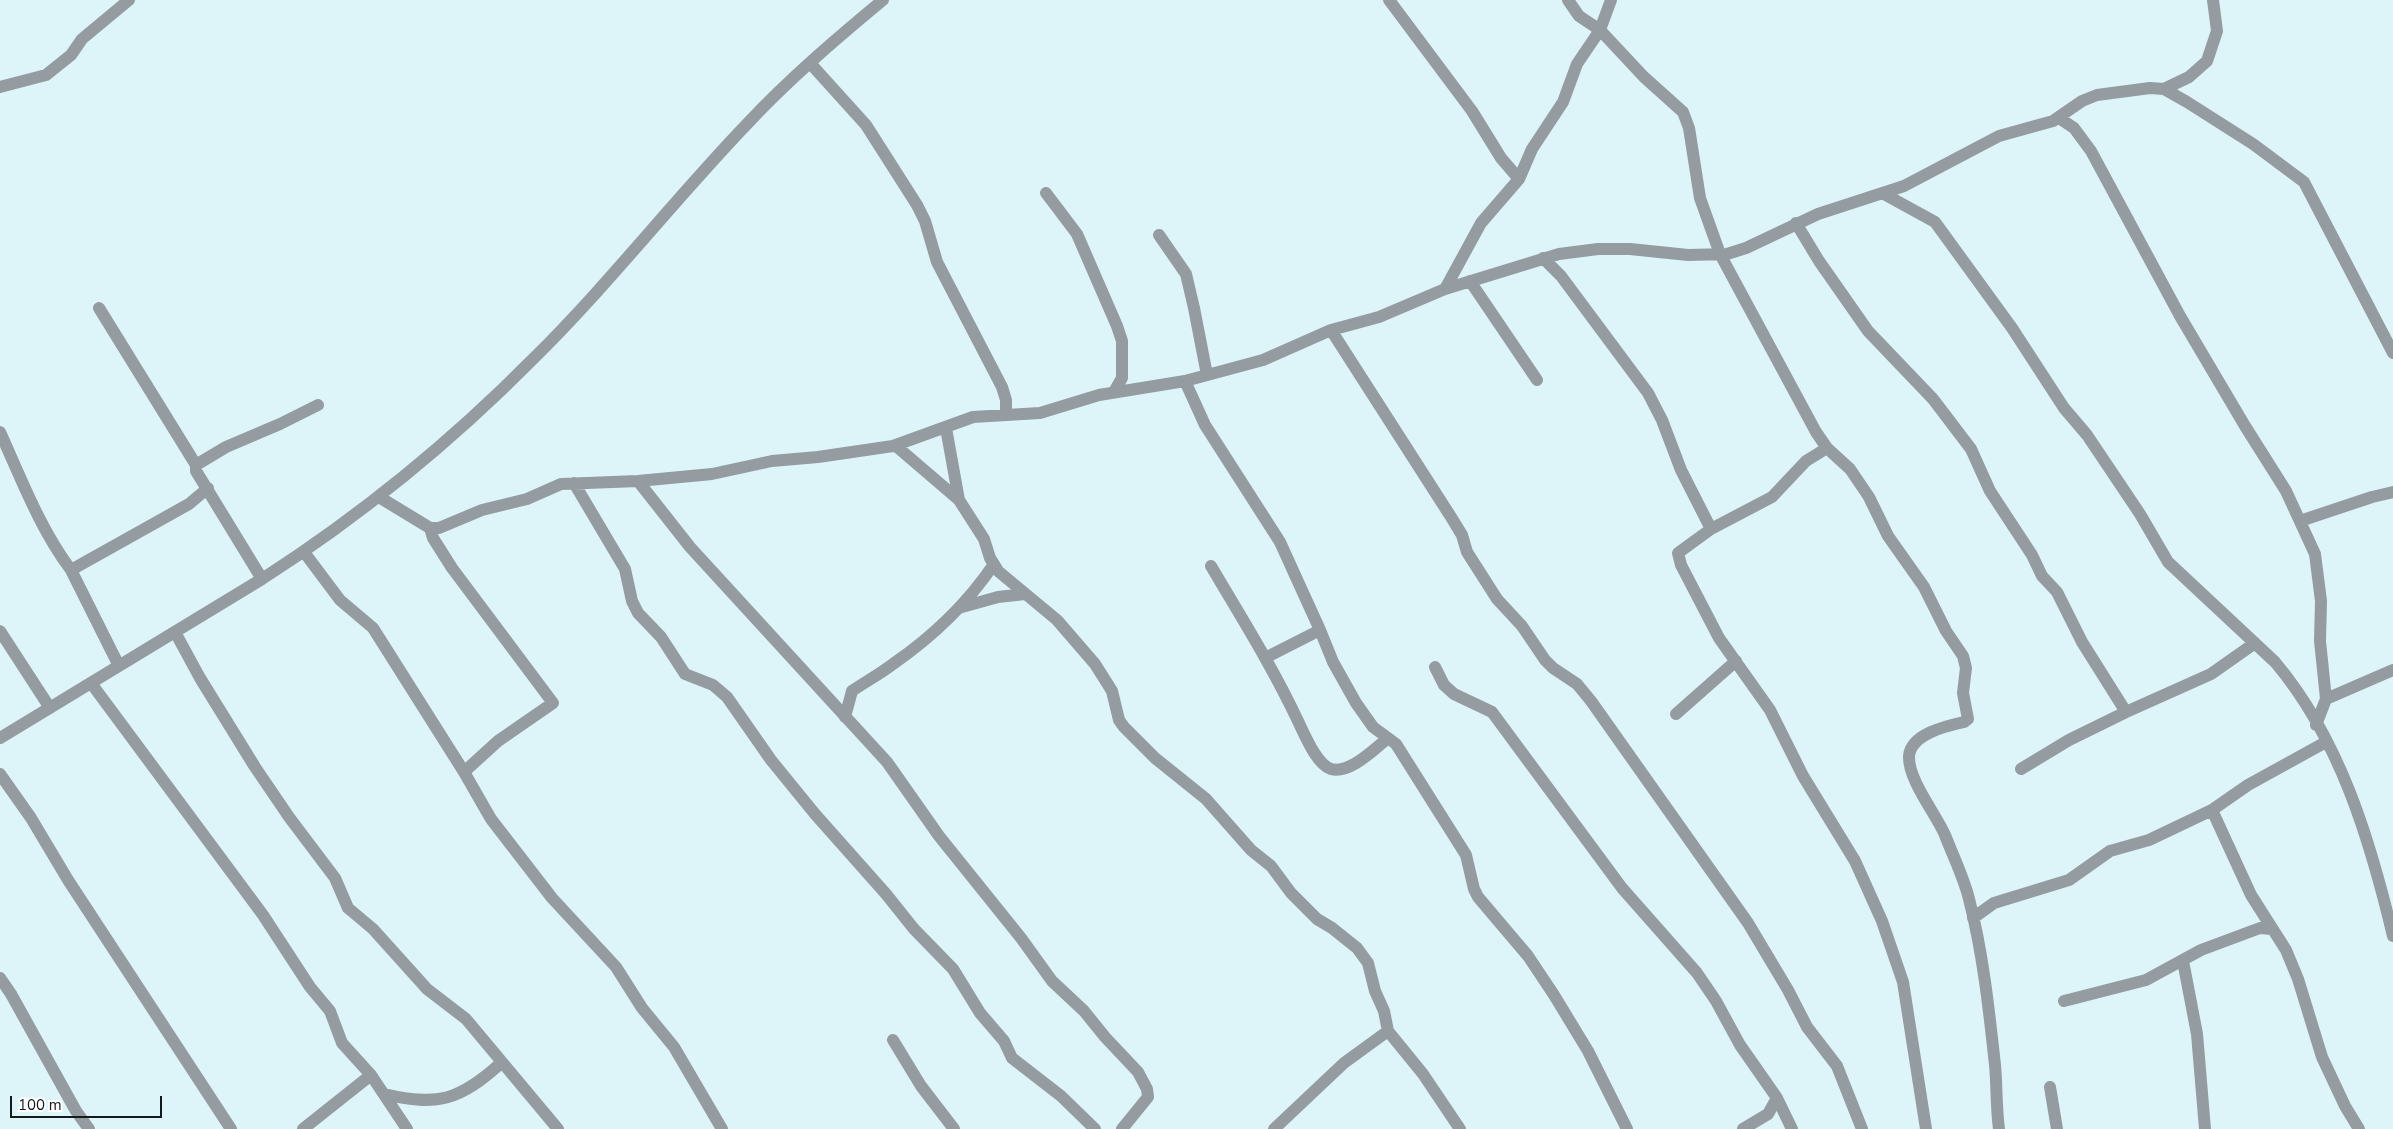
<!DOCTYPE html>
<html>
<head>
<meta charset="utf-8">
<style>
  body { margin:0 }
  #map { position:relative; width:2393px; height:1129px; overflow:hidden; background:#ddf5f9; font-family:"Nunito Sans",sans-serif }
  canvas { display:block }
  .scale { position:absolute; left:10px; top:1096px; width:152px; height:22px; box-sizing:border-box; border:2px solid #121a1c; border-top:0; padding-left:6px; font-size:15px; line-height:18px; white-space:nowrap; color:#121a1c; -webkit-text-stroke:4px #fff; paint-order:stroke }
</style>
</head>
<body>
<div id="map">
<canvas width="2393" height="1129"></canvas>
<div class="scale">100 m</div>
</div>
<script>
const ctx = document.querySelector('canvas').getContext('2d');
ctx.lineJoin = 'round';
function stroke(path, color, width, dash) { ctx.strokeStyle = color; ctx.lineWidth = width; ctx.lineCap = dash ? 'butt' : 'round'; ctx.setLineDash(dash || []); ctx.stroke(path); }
const minor = new Path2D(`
  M 1389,0 L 1472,111 L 1501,158 L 1519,179
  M 1568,0 L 1579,16 L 1600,30 L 1644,77 L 1683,112 L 1689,128 L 1700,198 L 1720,254 L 1816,432 L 1827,448 L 1850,469 L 1869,497 L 1888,536 L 1924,587 L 1946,631 L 1963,656 L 1966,668 L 1963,693 L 1968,719 L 1964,722 C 1946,726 1911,734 1909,756 C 1908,780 1936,814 1945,835 C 1953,856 1964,878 1969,899 C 1983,953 1989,1010 1995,1065 C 1997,1086 1996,1107 1999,1129
  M 810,63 L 866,125 L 917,205 L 925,221 L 937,262 L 1002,387 L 1006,400 L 1006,415
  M 0,87 L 46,75 L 71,55 L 82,39 L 129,0
  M 2164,89 L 2189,77 L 2207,61 L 2217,31 L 2213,0
  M 2059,118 L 2074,128 L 2091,151 L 2180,316 L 2245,426 L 2286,491 L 2315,554 L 2321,601 L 2320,641 L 2326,699 L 2316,725
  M 1046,193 L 1077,234 L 1117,326 L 1122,341 L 1122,378 L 1114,392
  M 1884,194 L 1935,222 L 2012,328 L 2064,408 L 2087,435 L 2140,514 L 2168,562 L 2275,662 C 2340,739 2370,840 2393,936
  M 1796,223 L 1819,261 L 1868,331 L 1933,399 L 1971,449 L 1990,491 L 2032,555 L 2042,576 L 2057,592 L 2082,642 L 2126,712
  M 1159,235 L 1186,274 L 1194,308 L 1207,375
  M 1543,258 L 1561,276 L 1648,393 L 1662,420 L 1681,470 L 1711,529
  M 1470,281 L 1537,380
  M 1445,289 L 1481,223 L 1519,179 L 1532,149 L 1563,102 L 1577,64 L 1600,30 L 1611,0
  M 99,308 L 196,465
  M 1331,330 L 1451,517 L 1462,535 L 1467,552 L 1497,599 L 1522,626 L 1545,660 L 1553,668 L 1577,684 L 1591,701 L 1748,923 L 1788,990 L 1807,1027 L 1837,1066 L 1862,1129
  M 1185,381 L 1205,425 L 1280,542 L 1320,630
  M 946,428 L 959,500
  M 0,432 C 21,478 40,529 71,570 L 119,666
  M 896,446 L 959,500 L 984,539 L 990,558 L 998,571 L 1057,620 L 1095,664 L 1112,691 L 1119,720 L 1124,727 L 1155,758 L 1206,799 L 1251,850 L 1271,866 L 1291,893 L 1317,919 L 1332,928 L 1357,948 L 1368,963 L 1375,991 L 1384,1011 L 1388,1031 L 1423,1074 L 1460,1129
  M 1827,448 L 1806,461 L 1772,497 L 1711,529 L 1678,553 L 1681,565 L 1719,638 L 1770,710 L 1803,776 L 1855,861 L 1882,921 L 1903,982 L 1926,1129
  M 638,481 L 690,547 L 887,762 L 939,836 L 1021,938 L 1052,981 L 1084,1011 L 1105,1037 L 1138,1072 L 1147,1089 L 1148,1097 L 1122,1129
  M 574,483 L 625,569 L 632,601 L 638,613 L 661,637 L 685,674 L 713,685 L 727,697 L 771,760 L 815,814 L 886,894 L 914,929 L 953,969 L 980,1013 L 1004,1041 L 1012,1058 L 1061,1096 L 1095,1129
  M 379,497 L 430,528 L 439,528 L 482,510 L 527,499 L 561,484 L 638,481 L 712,474 L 772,461 L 818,457 L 893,446 L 973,417 L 1040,413 L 1099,395 L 1185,381 L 1263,360 L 1331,330 L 1379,317 L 1445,289 L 1559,254 L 1598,249 L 1630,249 L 1688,255 L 1727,254 L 1746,248 L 1818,214 L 1904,186 L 1999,136 L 2053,121 L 2082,101 L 2097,95 L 2150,88 L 2164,89 L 2187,102 L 2253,144 L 2304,182 L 2393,353
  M 2300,521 L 2372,497 L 2393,492
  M 430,528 L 433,538 L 452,568 L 553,703 L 498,741 L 464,772
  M 304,552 L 340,600 L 373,628 L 464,772 L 491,819 L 552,898 L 616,967 L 642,1008 L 674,1047 L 722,1129
  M 1211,566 C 1241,617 1272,666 1297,719 C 1304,733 1316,764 1331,769 C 1350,774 1373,750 1387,739
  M 71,570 L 189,504 L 208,488
  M 262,579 L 196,471 L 196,465 L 226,447 L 280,424 L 318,405
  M 962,607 L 998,597 L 1025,594
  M 0,631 L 50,708
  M 175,632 L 200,678 L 255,767 L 289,817 L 335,878 L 348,908 L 373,929 L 427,989 L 466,1019 L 558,1129
  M 1265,658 L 1320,630 L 1333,662 L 1356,703 L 1373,727 L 1396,744 L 1466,855 L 1474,889 L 1478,897 L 1528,956 L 1554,995 L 1588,1051 L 1627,1129
  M 1435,667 L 1444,685 L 1454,694 L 1492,712 L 1622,888 L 1697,973 L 1716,1001 L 1740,1045 L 1777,1098 L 1792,1129
  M 91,683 L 263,915 L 310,987 L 330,1011 L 342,1043 L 371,1075 L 407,1129
  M 2326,699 L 2393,670
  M 1676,714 L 1736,661
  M 845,717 L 852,691 C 865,682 880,674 893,664 C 932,637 967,604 994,564
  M 0,738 L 262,579 C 360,516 452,441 534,358 C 609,284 674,200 747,124 C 789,79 836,39 883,0
  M 2326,742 L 2248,785 L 2212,810 L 2251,895 L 2286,950 L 2298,979 L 2322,1057 L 2345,1106 L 2359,1129
  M 2021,769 L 2069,740 L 2126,712 L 2211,674 L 2255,643
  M 0,774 L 31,818 L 68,880 L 231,1129
  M 1973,918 L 1994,903 L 2069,880 L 2110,851 L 2149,840 L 2212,810
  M 2183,961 L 2197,1034 L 2205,1129
  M 0,978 L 11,994 L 76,1111 L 89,1129
  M 2064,1001 L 2146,980 L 2201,950 L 2260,928 L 2272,929
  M 893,1040 L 921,1086 L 954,1129
  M 2050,1087 L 2057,1129
  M 384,1094 C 438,1107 460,1100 501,1063
  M 303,1129 L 371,1075
  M 1274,1129 L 1344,1063 L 1388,1031
  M 1743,1129 L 1768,1114 L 1777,1098`);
stroke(minor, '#949ba1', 12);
</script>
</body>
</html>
